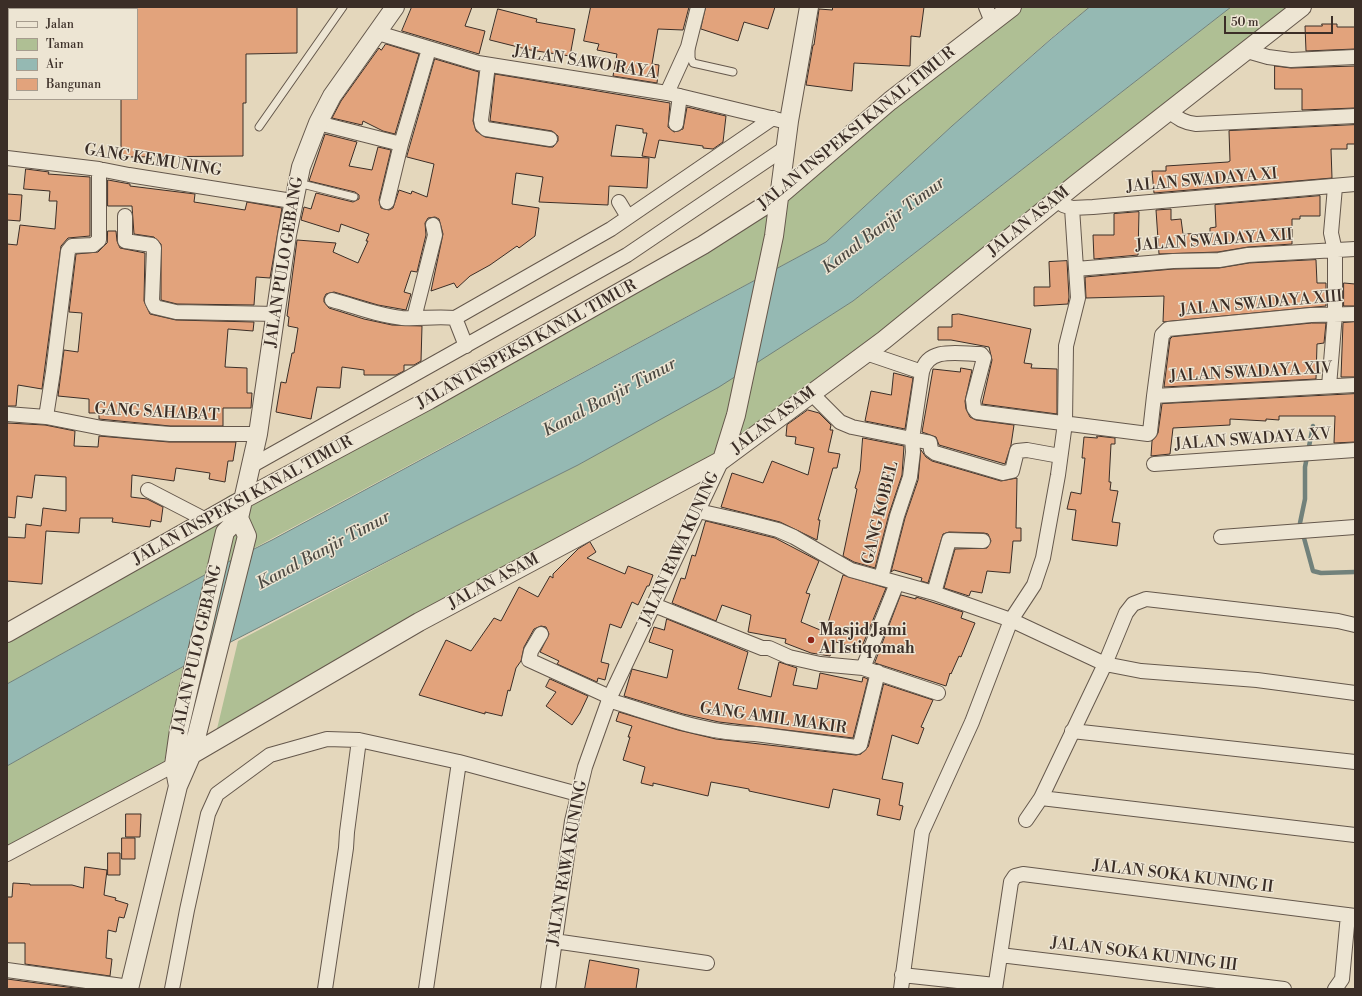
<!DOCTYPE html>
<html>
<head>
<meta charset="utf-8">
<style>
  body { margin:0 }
  #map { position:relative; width:1362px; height:996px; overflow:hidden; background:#e4d7bc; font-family:"Libre Bodoni",serif }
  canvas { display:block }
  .frame { position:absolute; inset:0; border:8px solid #3b2e27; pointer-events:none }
  .legend { position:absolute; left:8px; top:8px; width:130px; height:92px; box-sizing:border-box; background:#ede5d3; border:1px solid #a69c8e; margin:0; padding:5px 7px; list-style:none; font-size:12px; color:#3b2e27 }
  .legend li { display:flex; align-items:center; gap:8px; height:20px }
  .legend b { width:20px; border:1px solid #a69c8e }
  .scale { position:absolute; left:1224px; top:16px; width:109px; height:18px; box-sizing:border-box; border:2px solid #3b2e27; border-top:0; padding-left:5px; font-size:12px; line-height:14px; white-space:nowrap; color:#3b2e27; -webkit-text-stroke:3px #ede5d3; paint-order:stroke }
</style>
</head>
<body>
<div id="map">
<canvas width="1362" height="996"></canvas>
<div class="frame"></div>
<ul class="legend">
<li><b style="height:5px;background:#ede5d3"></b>Jalan</li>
<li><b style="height:11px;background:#afbf94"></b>Taman</li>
<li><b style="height:11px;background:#95b9b3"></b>Air</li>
<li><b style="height:11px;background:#e2a37c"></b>Bangunan</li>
</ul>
<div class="scale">50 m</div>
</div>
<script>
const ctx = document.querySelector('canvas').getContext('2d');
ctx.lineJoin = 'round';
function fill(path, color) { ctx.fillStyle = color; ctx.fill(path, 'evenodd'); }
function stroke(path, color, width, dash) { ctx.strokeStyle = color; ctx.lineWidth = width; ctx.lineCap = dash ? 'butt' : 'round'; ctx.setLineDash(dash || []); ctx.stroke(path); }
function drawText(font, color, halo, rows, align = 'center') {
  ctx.font = font + ' "Libre Bodoni",serif'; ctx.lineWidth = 3; ctx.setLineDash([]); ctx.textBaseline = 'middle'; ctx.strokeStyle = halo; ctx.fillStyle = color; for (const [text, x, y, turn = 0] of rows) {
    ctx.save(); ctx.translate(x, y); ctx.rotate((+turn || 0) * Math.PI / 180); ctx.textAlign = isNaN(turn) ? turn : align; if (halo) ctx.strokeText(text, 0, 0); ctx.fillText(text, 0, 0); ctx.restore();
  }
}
const green = new Path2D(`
  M 1012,7 L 1090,7 L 1056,34 L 952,126 L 826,242 L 230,561 L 7,684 L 7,633 L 197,523 L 228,496 L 358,438 L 720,235 Z
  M 1231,7 L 1301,7 L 722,460 L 216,733 L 238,641 L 456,526 L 578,465 L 746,369 L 853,301 Z
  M 183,667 L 164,763 L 7,851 L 7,766 Z`);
const water = new Path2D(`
  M 1090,7 L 1231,7 L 853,301 L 719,387 L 578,465 L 456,526 L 184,666 L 7,766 L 7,684 L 230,561 L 272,540 L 826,242 L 952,126 L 1051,39 Z`);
const stream = new Path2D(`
  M 1300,523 L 1305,499 L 1305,467 L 1313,426
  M 1304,538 L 1313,571 L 1321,573 L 1355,572`);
const building = new Path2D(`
  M 137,7 L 297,7 L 297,53 L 246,54 L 246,103 L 243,103 L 243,156 L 121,157 L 121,99 L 137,99 Z
  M 412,7 L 472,7 L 465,26 L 485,31 L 479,54 L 402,31 Z
  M 591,7 L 689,7 L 683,30 L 658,29 L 652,64 L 659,65 L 657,83 L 613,76 L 617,54 L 597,50 L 599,44 L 584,41 Z
  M 706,7 L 775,7 L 768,29 L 744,22 L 738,41 L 701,29 Z
  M 833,7 L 924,7 L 920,37 L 911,36 L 910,66 L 854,63 L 852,91 L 806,85 L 813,45 L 814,45 L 819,9 L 832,10 Z
  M 498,9 L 537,19 L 536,22 L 575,29 L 570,56 L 530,50 L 490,40 Z
  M 1322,24 L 1337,24 L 1337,27 L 1355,27 L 1355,49 L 1306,51 L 1305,26 L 1322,26 Z
  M 386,44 L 419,54 L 395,134 L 383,131 L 363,121 L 362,125 L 332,118 L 341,101 L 379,48 L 381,50 Z
  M 435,59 L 479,72 L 473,121 L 476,131 L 485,137 L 549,147 L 553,147 L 558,141 L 558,136 L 552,131 L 490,121 L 495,74 L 670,103 L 668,127 L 674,132 L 683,129 L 687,107 L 726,116 L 723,142 L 713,149 L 703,148 L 703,146 L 659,140 L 655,158 L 642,156 L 647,133 L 643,133 L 643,129 L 616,125 L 611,156 L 649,158 L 647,188 L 609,186 L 608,205 L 539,202 L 543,177 L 516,173 L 512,204 L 539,208 L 535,236 L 519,248 L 517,246 L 490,265 L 470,276 L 457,288 L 454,283 L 431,291 L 443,234 L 439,219 L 435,217 L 428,218 L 425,223 L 426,235 L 417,272 L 411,271 L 404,292 L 411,294 L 406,310 L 378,305 L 334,292 L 326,294 L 324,298 L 324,302 L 329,308 L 364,319 L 392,325 L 422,326 L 421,361 L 414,365 L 404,365 L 404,371 L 396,375 L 364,375 L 364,370 L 342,367 L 340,388 L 317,387 L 311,419 L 276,412 L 281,382 L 286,383 L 292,353 L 294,353 L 298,328 L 288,326 L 289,317 L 287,316 L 297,240 L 336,243 L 333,252 L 358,263 L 368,241 L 366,241 L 369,234 L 341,224 L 339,232 L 301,220 L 304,207 L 311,209 L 316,193 L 353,202 L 359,199 L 359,195 L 355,192 L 309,181 L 325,134 L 357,142 L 349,166 L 372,170 L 378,147 L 391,150 L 379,200 L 381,208 L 389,210 L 393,208 L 399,190 L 411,194 L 412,191 L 427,197 L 434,164 L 407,157 Z
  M 1275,66 L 1291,68 L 1355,66 L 1355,108 L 1302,110 L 1302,89 L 1275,89 Z
  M 1355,125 L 1355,144 L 1347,144 L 1347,149 L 1331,149 L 1332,178 L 1154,193 L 1152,171 L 1166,171 L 1166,166 L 1228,162 L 1230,161 L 1229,131 Z
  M 26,169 L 49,172 L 48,174 L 90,177 L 90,236 L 68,238 L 61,246 L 42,389 L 18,385 L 16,406 L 7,406 L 7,244 L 17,245 L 20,225 L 55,229 L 57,201 L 49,201 L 50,191 L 24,189 Z
  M 108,180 L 130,184 L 130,186 L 195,194 L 194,202 L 207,204 L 245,210 L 247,202 L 282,208 L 270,278 L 256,277 L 254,305 L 177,304 L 161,300 L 161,244 L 154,237 L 134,234 L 132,206 L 108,206 Z
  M 7,194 L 22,195 L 20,221 L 7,220 Z
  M 1320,196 L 1320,216 L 1300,216 L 1300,219 L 1292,219 L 1292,244 L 1248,247 L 1218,252 L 1159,254 L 1156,210 L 1171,209 L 1171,220 L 1181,219 L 1183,234 L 1210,233 L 1210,228 L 1216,227 L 1215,205 Z
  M 1139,212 L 1138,255 L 1094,259 L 1093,235 L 1114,235 L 1114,214 Z
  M 108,231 L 116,231 L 117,241 L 120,248 L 145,253 L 144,301 L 150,314 L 176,320 L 254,322 L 253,331 L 228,329 L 225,367 L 247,368 L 247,393 L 252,393 L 251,408 L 223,408 L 223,426 L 170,426 L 99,419 L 99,413 L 89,413 L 89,399 L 58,396 L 64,350 L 78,352 L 82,313 L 69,312 L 76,254 L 98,252 L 107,243 Z
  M 1316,260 L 1317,283 L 1326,283 L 1326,306 L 1163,322 L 1164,296 L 1086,298 L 1085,277 L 1173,269 L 1219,268 L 1249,263 Z
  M 1067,261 L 1069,297 L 1068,304 L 1034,306 L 1034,287 L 1050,287 L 1049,262 Z
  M 1344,283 L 1355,284 L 1355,306 L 1344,306 Z
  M 959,314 L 1031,329 L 1024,363 L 1032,364 L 1031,368 L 1057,369 L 1057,414 L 982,404 L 992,360 L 989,347 L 951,340 L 938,340 L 938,327 L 952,327 L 952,315 Z
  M 1355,322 L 1355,377 L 1341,377 L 1343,323 Z
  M 1312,323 L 1326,323 L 1324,343 L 1317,344 L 1316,379 L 1164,387 L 1170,339 L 1172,337 Z
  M 961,368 L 972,370 L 965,401 L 966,409 L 970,417 L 976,420 L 1014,425 L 1011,445 L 1005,464 L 939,445 L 936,437 L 922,432 L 933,369 L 960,372 Z
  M 894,373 L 913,378 L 905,429 L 865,421 L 871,391 L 891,395 Z
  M 1355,394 L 1355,442 L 1334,443 L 1335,416 L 1279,416 L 1279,420 L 1266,419 L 1266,421 L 1230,419 L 1230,425 L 1173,428 L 1170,454 L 1151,456 L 1152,441 L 1158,433 L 1162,404 Z
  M 808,410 L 819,413 L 831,425 L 830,430 L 833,430 L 828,452 L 840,454 L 837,468 L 833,468 L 818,520 L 820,520 L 817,540 L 780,522 L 721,507 L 732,473 L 763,483 L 772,461 L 808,475 L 814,448 L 795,444 L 796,437 L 786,436 L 787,425 Z
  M 7,423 L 45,425 L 75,431 L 74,446 L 98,447 L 99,436 L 169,442 L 236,442 L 233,461 L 228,461 L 225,482 L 209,479 L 210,473 L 176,468 L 174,481 L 132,475 L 131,497 L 147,499 L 163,507 L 161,522 L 151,520 L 150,527 L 112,522 L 113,518 L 80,518 L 79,533 L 46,531 L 42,584 L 7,581 L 7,537 L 25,538 L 26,524 L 41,526 L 43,508 L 66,511 L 66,477 L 35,475 L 32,498 L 17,496 L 15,518 L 7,517 Z
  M 1097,436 L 1115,438 L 1115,444 L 1111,444 L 1109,482 L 1111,482 L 1110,490 L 1118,491 L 1112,522 L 1120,523 L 1117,546 L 1072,540 L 1076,510 L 1067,509 L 1071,492 L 1081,494 L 1085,458 L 1082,458 L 1084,437 L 1097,438 Z
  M 863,438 L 904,446 L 902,475 L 889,514 L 875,568 L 854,562 L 843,556 L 857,489 L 855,488 L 860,471 Z
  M 921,450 L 926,457 L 932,461 L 1001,481 L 1017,478 L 1016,528 L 1021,528 L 1021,541 L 1013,541 L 1010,573 L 987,571 L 982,593 L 971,591 L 969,596 L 944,588 L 955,549 L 987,548 L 991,541 L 988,534 L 984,533 L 949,532 L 943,534 L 928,583 L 921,581 L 922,578 L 894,570 L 891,572 L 905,518 L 918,480 Z
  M 706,521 L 775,538 L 819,561 L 806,593 L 810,594 L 801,622 L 825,632 L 843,575 L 886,588 L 861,649 L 836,642 L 830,656 L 811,653 L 785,643 L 786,639 L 748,632 L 751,615 L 722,605 L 716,621 L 672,603 L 681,578 L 685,579 L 692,555 L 695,556 Z
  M 590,542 L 596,552 L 587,558 L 625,574 L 628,566 L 653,575 L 649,586 L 647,586 L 638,605 L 632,602 L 621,628 L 610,624 L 601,662 L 609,664 L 605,680 L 598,678 L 597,682 L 557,664 L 559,661 L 540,652 L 549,634 L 546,627 L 541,626 L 534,629 L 524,647 L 521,661 L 516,668 L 510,691 L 508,690 L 502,716 L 485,712 L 485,714 L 419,695 L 446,640 L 471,651 L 494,618 L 501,621 L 519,587 L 538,597 L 550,576 L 553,578 L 553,574 L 578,549 Z
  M 901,595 L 916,599 L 916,597 L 963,612 L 961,618 L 975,623 L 961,657 L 959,656 L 951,674 L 950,673 L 946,686 L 875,663 Z
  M 667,619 L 748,652 L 738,689 L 771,697 L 779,662 L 797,668 L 793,685 L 817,689 L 820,673 L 862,682 L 863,677 L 868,679 L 853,738 L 719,722 L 683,714 L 624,696 L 632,669 L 667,678 L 673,650 L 649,642 L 654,627 L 664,630 Z
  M 550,679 L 588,696 L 580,713 L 572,725 L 546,706 L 556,692 L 546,687 Z
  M 884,684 L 933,700 L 921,727 L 924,728 L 918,744 L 892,735 L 882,779 L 903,783 L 899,805 L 903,806 L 900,820 L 877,815 L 880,799 L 833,789 L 829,808 L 749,791 L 749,789 L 711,782 L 708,796 L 653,783 L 653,786 L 641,783 L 645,767 L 623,760 L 630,737 L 628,737 L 632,726 L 616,721 L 619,712 L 678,730 L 716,739 L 856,755 L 861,754 L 868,747 Z
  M 126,814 L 141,814 L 140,837 L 126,837 Z
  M 122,838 L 135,838 L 135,859 L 122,859 Z
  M 108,853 L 120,853 L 120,875 L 108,875 Z
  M 85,867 L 107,870 L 104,895 L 116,898 L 115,900 L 128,904 L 124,918 L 119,917 L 116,932 L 108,930 L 106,958 L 112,959 L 110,976 L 25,964 L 25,943 L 7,943 L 7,897 L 12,897 L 13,883 L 30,884 L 30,885 L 72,885 L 83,888 Z
  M 590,960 L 639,969 L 636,989 L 585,989 Z
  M 7,979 L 82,989 L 7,989 Z`);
const service = new Path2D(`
  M 100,9 L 101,7
  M 691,50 L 691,58 L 693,63 L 733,72
  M 259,127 L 343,7
  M 298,183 L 354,197`);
const minor = new Path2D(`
  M 986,7 L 992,22
  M 378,33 L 478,63 L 667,93 L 779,120
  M 1247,51 L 1268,57 L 1291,60 L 1355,57
  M 488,65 L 481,120 L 482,125 L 486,129 L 550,139
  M 667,93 L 688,47 L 698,7
  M 1170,111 C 1177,119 1186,123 1196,124 L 1355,116
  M 318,123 L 401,144
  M 676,124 L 680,96
  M 7,158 L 99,169 L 129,175 L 292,201
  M 387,202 L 401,144 L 429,49
  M 619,202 L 628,217
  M 1063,205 L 1072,208 L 1093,207 L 1355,184
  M 125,216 L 125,241 L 152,245 L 154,248 L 152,301 L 155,307 L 176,312 L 277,314
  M 1076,269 L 1173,261 L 1219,260 L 1248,255 L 1355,249
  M 332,300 C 355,306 378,316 402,318 C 420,319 437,316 455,318 L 611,229 L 773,118
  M 414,318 L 435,235 L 433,225
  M 455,318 L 466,346
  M 866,353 L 922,372 L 912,439 L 913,452 L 910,477 L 897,516 L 881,578
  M 922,372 C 928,346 960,354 981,354 L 984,358 L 973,400 L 974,408 L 977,412 L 1148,434 L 1150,432 L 1154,396 L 1355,385
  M 1329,386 L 1335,314 L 1335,251 L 1331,233 L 1335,187
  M 811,393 L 840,422 L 852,427 L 927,442 L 930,443 L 931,450 L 935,453 L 1003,473 L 1012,471 L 1017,451 L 1027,450 L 1060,456
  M 1154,396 L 1162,335 L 1168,329 L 1311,315 L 1355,314
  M 7,414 L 46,417 L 102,428 L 134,431 L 170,434 L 258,434
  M 46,417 L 53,372 L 68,251 L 72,246 L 93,245 L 99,240 L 99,169
  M 1154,464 L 1355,450
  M 251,466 L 627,255 L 785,148
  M 148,490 L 206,520
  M 698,511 L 743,521 L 778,530 L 794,537 L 851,570 L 934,593 L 1011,620 L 1105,664 L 1141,671 L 1257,680 L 1355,693
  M 1221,537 L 1355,527
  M 934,593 L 949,540 L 983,541
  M 654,605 L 762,648 L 769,648 L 789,657 L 820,664 L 863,668 L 938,693
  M 541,634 L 531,651 L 529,660 L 610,697
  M 863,668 L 897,583
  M 608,700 C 655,714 705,734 755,734 L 857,747 L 860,745 L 878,672
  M 1072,731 L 1355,762
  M 1041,798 L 1355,835
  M 1026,820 L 1041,798 L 1105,664 L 1126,613 L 1133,604 L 1146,599 L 1338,621 L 1355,625
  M 7,854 L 174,765
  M 554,941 L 707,963
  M 1000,955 L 1284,989
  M 7,970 L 130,987
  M 902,975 L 995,985
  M 172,989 L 187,910 L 208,814 L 217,794 L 270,755 L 327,739 L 359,740 L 459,762 L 578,794
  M 325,989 L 346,848 L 347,832 L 359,740
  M 426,989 L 459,762
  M 548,989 L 572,821 L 585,767 L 610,697 L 722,460
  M 901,989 L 922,832 L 972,722 L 1011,620 L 1034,585 L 1043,558 L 1058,475 L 1065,423 L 1066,346 L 1078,298 L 1072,208
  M 995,989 L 1011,882 L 1015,876 L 1023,874 L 1355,916
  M 1335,989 L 1342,979 L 1348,915`);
const tertiary = new Path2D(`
  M 722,460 L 736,415 L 774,236 L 789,121 L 809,7
  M 7,633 L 244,499 L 429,400 L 703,245 L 778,197 L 890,101 L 1012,7
  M 174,765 L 419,622 L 722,460 L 884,340 L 1076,184 L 1302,7
  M 178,786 L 174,765 L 179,730 L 225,532 L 239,518 L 258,434 L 287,235 L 301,167 L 318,123 L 332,96 L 395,7
  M 129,989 L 178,786 L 192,754 L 247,536 L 239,518`);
const markers = [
  [811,640,4,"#8f2418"]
];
const streetNames = [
  ["JALAN SAWO RAYA",585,63,9],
  ["JALAN INSPEKSI KANAL TIMUR",857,129,-39],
  ["GANG KEMUNING",153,161,9],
  ["JALAN SWADAYA XI",1202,181,-5],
  ["JALAN ASAM",1029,222,-39],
  ["JALAN SWADAYA XII",1214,241,-4],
  ["JALAN PULO GEBANG",285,262,-81],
  ["JALAN SWADAYA XIII",1261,304,-5],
  ["JALAN INSPEKSI KANAL TIMUR",527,345,-29],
  ["JALAN SWADAYA XIV",1251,373,-3],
  ["GANG SAHABAT",157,413,3],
  ["JALAN ASAM",774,421,-37],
  ["JALAN SWADAYA XV",1253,440,-4],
  ["JALAN INSPEKSI KANAL TIMUR",243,501,-29],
  ["GANG KOBEL",881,513,-76],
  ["JALAN RAWA KUNING",680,549,-65],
  ["JALAN ASAM",494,582,-28],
  ["JALAN PULO GEBANG",198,649,-77],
  ["GANG AMIL MAKIR",773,719,8],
  ["JALAN RAWA KUNING",568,863,-80],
  ["JALAN SOKA KUNING II",1183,877,7],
  ["JALAN SOKA KUNING III",1144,955,7]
];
const poiNames = [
  ["Masjid Jami",819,631],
  ["Al Istiqomah",819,649]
];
const waterNames = [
  ["Kanal Banjir Timur",884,226,-37],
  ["Kanal Banjir Timur",610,398,-28],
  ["Kanal Banjir Timur",324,551,-28]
];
fill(green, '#afbf94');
fill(water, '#95b9b3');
stroke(water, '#71817b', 1);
stroke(stream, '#71817b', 4.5);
fill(building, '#e2a37c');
stroke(building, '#3b2e27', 1);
stroke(service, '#65584c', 9);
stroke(minor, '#65584c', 16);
stroke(tertiary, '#65584c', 20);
stroke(service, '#ede5d3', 7);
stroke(minor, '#ede5d3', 14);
stroke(tertiary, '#ede5d3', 18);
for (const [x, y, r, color] of markers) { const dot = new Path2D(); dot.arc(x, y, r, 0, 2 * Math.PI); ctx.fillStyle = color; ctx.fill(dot); stroke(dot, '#ede5d3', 1.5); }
drawText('16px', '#3b2e27', '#ede5d3', streetNames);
drawText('bold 16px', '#3b2e27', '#ede5d3', poiNames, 'left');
drawText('italic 17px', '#4d4a43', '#ede5d3', waterNames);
</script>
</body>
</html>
